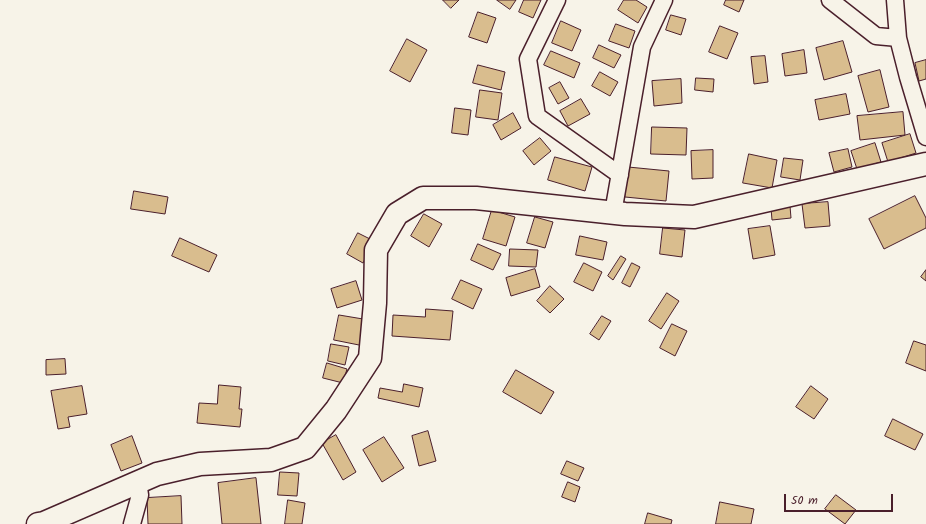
<!DOCTYPE html>
<html>
<head>
<meta charset="utf-8">
<style>
  body { margin:0 }
  #map { position:relative; width:926px; height:524px; overflow:hidden; background:#f7f3e8; font-family:Kalam,sans-serif }
  canvas { display:block }
  .scale { position:absolute; left:784px; top:494px; width:109px; height:18px; box-sizing:border-box; border:2px solid #4a1f2b; border-top:0; padding-left:5px; font-size:12px; line-height:14px; white-space:nowrap; color:#4a1f2b; -webkit-text-stroke:3px #f7f3e8; paint-order:stroke }
</style>
</head>
<body>
<div id="map">
<canvas width="926" height="524"></canvas>
<div class="scale">50 m</div>
</div>
<script>
const ctx = document.querySelector('canvas').getContext('2d');
ctx.lineJoin = 'round';
function fill(path, color) { ctx.fillStyle = color; ctx.fill(path, 'evenodd'); }
function stroke(path, color, width, dash) { ctx.strokeStyle = color; ctx.lineWidth = width; ctx.lineCap = dash ? 'butt' : 'round'; ctx.setLineDash(dash || []); ctx.stroke(path); }
const building = new Path2D(`
  M 443,0 L 459,0 L 451,8 Z
  M 497,0 L 516,0 L 510,9 Z
  M 524,0 L 541,0 L 533,18 L 519,12 Z
  M 624,0 L 636,0 L 647,7 L 638,23 L 618,10 Z
  M 726,0 L 744,0 L 739,12 L 724,5 Z
  M 478,12 L 496,18 L 487,43 L 469,37 Z
  M 671,15 L 686,19 L 681,35 L 666,30 Z
  M 561,21 L 581,30 L 572,51 L 552,43 Z
  M 616,24 L 635,31 L 629,48 L 609,41 Z
  M 720,26 L 738,33 L 727,59 L 709,52 Z
  M 407,39 L 427,50 L 410,82 L 390,71 Z
  M 843,41 L 852,72 L 824,80 L 816,48 Z
  M 599,45 L 621,55 L 614,68 L 593,58 Z
  M 804,50 L 807,73 L 785,76 L 782,54 Z
  M 551,51 L 580,63 L 574,78 L 544,65 Z
  M 765,56 L 768,82 L 754,84 L 751,57 Z
  M 926,60 L 926,79 L 919,81 L 915,63 Z
  M 478,65 L 505,72 L 501,90 L 473,83 Z
  M 880,70 L 889,107 L 868,112 L 858,76 Z
  M 600,72 L 618,82 L 610,96 L 592,86 Z
  M 696,78 L 714,79 L 713,92 L 695,90 Z
  M 681,79 L 682,103 L 654,106 L 652,81 Z
  M 560,82 L 569,98 L 558,104 L 549,88 Z
  M 480,90 L 502,93 L 498,120 L 476,117 Z
  M 846,94 L 850,114 L 819,120 L 815,100 Z
  M 581,99 L 590,114 L 568,126 L 560,111 Z
  M 455,108 L 471,110 L 468,135 L 452,133 Z
  M 903,112 L 905,135 L 860,140 L 857,116 Z
  M 513,113 L 521,128 L 501,140 L 493,125 Z
  M 652,127 L 687,128 L 686,155 L 651,154 Z
  M 910,134 L 916,153 L 888,162 L 882,143 Z
  M 540,138 L 551,151 L 534,165 L 523,151 Z
  M 875,143 L 881,162 L 857,169 L 851,151 Z
  M 848,149 L 852,167 L 834,172 L 829,153 Z
  M 713,150 L 713,178 L 692,179 L 691,151 Z
  M 749,154 L 777,160 L 772,188 L 743,183 Z
  M 555,157 L 592,167 L 585,191 L 548,180 Z
  M 784,158 L 803,160 L 800,180 L 781,177 Z
  M 628,167 L 669,171 L 666,201 L 625,197 Z
  M 134,191 L 168,197 L 165,214 L 131,209 Z
  M 915,196 L 926,218 L 926,228 L 884,249 L 869,219 Z
  M 828,202 L 830,226 L 805,228 L 802,204 Z
  M 790,206 L 791,218 L 772,220 L 771,208 Z
  M 492,210 L 515,217 L 506,246 L 483,239 Z
  M 424,214 L 442,224 L 429,247 L 411,236 Z
  M 535,217 L 553,222 L 545,248 L 527,243 Z
  M 770,226 L 775,255 L 753,259 L 748,229 Z
  M 663,228 L 685,230 L 682,257 L 660,254 Z
  M 358,233 L 374,241 L 363,263 L 347,254 Z
  M 580,236 L 607,242 L 603,260 L 576,255 Z
  M 180,238 L 217,255 L 209,272 L 172,256 Z
  M 478,244 L 501,254 L 493,270 L 471,260 Z
  M 510,249 L 538,250 L 536,267 L 509,266 Z
  M 621,256 L 626,259 L 613,280 L 608,276 Z
  M 584,263 L 602,272 L 593,291 L 574,282 Z
  M 632,263 L 640,267 L 630,287 L 622,283 Z
  M 535,269 L 540,287 L 511,296 L 506,278 Z
  M 926,270 L 926,281 L 921,277 Z
  M 461,280 L 482,289 L 473,309 L 452,299 Z
  M 356,281 L 362,300 L 337,308 L 331,289 Z
  M 550,286 L 564,299 L 550,313 L 537,301 Z
  M 667,293 L 679,301 L 661,329 L 649,321 Z
  M 426,309 L 453,311 L 450,340 L 392,336 L 393,315 L 425,317 Z
  M 339,315 L 369,320 L 364,346 L 334,340 Z
  M 602,316 L 611,321 L 599,340 L 590,334 Z
  M 672,324 L 687,331 L 675,356 L 660,348 Z
  M 914,341 L 926,345 L 926,371 L 906,363 Z
  M 331,344 L 349,347 L 345,365 L 328,361 Z
  M 65,359 L 66,374 L 46,375 L 46,360 Z
  M 327,363 L 347,369 L 343,383 L 323,378 Z
  M 516,370 L 554,392 L 541,414 L 503,392 Z
  M 404,384 L 423,388 L 419,407 L 378,398 L 380,388 L 402,392 Z
  M 219,385 L 241,387 L 239,409 L 242,409 L 240,427 L 197,423 L 199,403 L 217,404 Z
  M 82,386 L 87,414 L 68,417 L 70,427 L 58,429 L 51,391 Z
  M 811,386 L 828,399 L 814,419 L 796,407 Z
  M 893,419 L 923,434 L 915,450 L 885,436 Z
  M 428,431 L 436,461 L 419,466 L 412,436 Z
  M 336,435 L 356,472 L 343,480 L 322,443 Z
  M 132,436 L 142,463 L 121,471 L 111,445 Z
  M 384,437 L 404,468 L 382,482 L 363,450 Z
  M 567,461 L 584,468 L 578,481 L 561,474 Z
  M 280,472 L 299,473 L 297,496 L 278,495 Z
  M 256,478 L 261,524 L 222,524 L 218,483 Z
  M 568,482 L 580,487 L 575,502 L 562,497 Z
  M 836,495 L 856,510 L 845,524 L 825,509 Z
  M 181,496 L 182,524 L 148,524 L 147,498 Z
  M 288,500 L 305,503 L 302,524 L 285,524 Z
  M 720,502 L 754,509 L 751,524 L 716,524 Z
  M 648,513 L 672,520 L 671,524 L 645,524 Z`);
const street = new Path2D(`
  M 557,0 L 528,59 L 537,116 L 620,175
  M 830,0 L 876,36 L 898,38
  M 895,0 L 898,38 L 908,77 L 926,137
  M 613,213 L 642,47 L 664,0
  M 132,524 L 140,495 L 138,482`);
const secondary = new Path2D(`
  M 38,524 L 44,523 L 157,474 L 200,464 L 271,460 L 305,448 L 336,410 L 370,358 L 375,303 L 376,250 L 397,214 L 423,198 L 476,198 L 625,214 L 694,217 L 926,164`);
fill(building, '#d9bd8e');
stroke(building, '#4a1f2b', 1);
stroke(street, '#4a1f2b', 19);
stroke(secondary, '#4a1f2b', 25);
stroke(street, '#f7f3e8', 16);
stroke(secondary, '#f7f3e8', 22);
</script>
</body>
</html>
